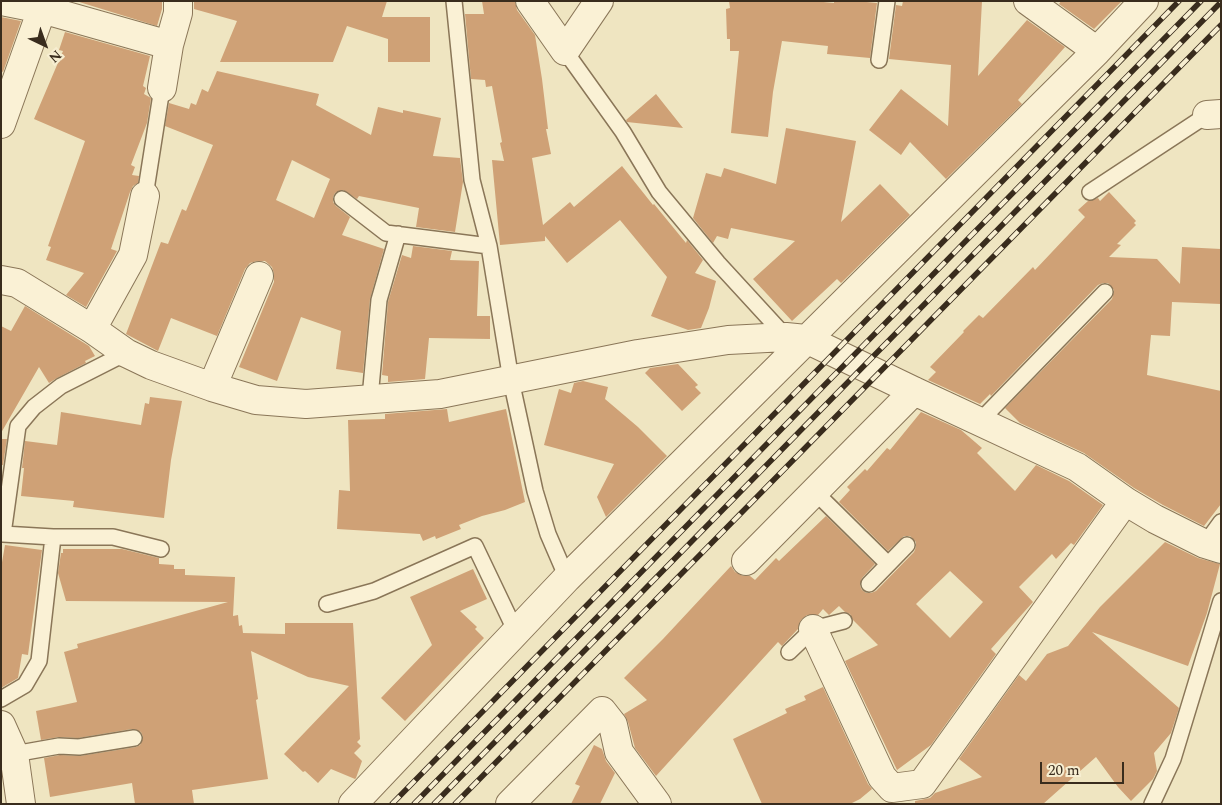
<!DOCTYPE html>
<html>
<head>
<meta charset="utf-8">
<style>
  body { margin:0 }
  #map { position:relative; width:1222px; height:805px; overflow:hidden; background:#efe5c1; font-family:Spectral,serif }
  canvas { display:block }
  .frame { position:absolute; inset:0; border:2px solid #392c1d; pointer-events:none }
  .north { position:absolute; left:20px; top:20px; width:50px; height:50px; -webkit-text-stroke:4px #f7eed1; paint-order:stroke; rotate:138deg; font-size:14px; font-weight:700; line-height:20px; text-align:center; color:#392c1d }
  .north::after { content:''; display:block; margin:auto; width:18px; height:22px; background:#392c1d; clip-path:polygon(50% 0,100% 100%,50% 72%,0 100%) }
  .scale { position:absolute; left:1040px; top:762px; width:84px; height:22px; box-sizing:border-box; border:2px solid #392c1d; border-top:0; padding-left:6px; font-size:15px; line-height:18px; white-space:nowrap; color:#392c1d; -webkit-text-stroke:4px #f7eed1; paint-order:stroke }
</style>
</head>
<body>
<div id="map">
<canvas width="1222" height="805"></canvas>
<div class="frame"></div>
<div class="north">N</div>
<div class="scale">20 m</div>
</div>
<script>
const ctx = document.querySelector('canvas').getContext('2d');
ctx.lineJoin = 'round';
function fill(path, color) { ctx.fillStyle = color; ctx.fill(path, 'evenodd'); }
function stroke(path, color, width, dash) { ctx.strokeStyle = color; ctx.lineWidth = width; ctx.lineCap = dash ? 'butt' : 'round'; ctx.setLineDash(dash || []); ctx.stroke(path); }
const building = new Path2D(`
  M 76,1 L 162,1 L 162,9 L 157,26 Z
  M 194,1 L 387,1 L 382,17 L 430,17 L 430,62 L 388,62 L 388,39 L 347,26 L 333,62 L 220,62 L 237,21 L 194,9 Z
  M 482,1 L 515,1 L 517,10 L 535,35 L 542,79 L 548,129 L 546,129 L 551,154 L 532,158 L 543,225 L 570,202 L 574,207 L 622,166 L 653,205 L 654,204 L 686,243 L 687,240 L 703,260 L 695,273 L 716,281 L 709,308 L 701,328 L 688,330 L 651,316 L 667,277 L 620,220 L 567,263 L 545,236 L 545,241 L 500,245 L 492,160 L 504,161 L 500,143 L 502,142 L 492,86 L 486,87 L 485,80 L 471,79 L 465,14 L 484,14 Z
  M 729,1 L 813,1 L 834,3 L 834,1 L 856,1 L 877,3 L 870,58 L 827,54 L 828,46 L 782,41 L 773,92 L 768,137 L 731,133 L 739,51 L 730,51 L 730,39 L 727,39 L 726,9 L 730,8 Z
  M 903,1 L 982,1 L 978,76 L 1027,20 L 1065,47 L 1018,100 L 1022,104 L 946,179 L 910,142 L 901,155 L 869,130 L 901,89 L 948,126 L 951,65 L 889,59 L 896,5 L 902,6 Z
  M 1061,1 L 1122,1 L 1094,29 L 1059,4 Z
  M 1,17 L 21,21 L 3,72 L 1,71 Z
  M 65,32 L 150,56 L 143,86 L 146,88 L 144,94 L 151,98 L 147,123 L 131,165 L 135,167 L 132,175 L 139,176 L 138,183 L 133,186 L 130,192 L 111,249 L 117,251 L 86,307 L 66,295 L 84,273 L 46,260 L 51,247 L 48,246 L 85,141 L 34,119 L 63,51 L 59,50 Z
  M 217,71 L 319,94 L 316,105 L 371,135 L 378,107 L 403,113 L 403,110 L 441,118 L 433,156 L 460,158 L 463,182 L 455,232 L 416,227 L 419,208 L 359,196 L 357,199 L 343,190 L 335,193 L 333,197 L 333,202 L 336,206 L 350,217 L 342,235 L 384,249 L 370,299 L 363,373 L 336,369 L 341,331 L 301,317 L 277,381 L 239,367 L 274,282 L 274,274 L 272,267 L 265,261 L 257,261 L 250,263 L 245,269 L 217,336 L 171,318 L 158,351 L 126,334 L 161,242 L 168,244 L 182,209 L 186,211 L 213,145 L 165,126 L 169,103 L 189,109 L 191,103 L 196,105 L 202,89 L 208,92 ZM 292,160 L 330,179 L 314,218 L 276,200 Z
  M 656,94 L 683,128 L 627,122 L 626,120 Z
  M 786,128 L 856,141 L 841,222 L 880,184 L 910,215 L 841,283 L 837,279 L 792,321 L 753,279 L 795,241 L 731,228 L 728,239 L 717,236 L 713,243 L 693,218 L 706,173 L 721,177 L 724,168 L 776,184 Z
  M 1109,192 L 1136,221 L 1134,223 L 1136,225 L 1117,244 L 1121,245 L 1109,257 L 1157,259 L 1180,284 L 1182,247 L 1221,249 L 1221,304 L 1172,302 L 1170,336 L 1151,335 L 1147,375 L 1221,391 L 1221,504 L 1204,526 L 1163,505 L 1134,488 L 1084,453 L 1020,423 L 1005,408 L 1112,299 L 1114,290 L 1108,283 L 1103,283 L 1098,285 L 991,396 L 990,394 L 980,404 L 928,380 L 936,372 L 930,367 L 964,332 L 963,331 L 979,315 L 983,318 L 1033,267 L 1035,270 L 1085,217 L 1078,210 L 1088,201 L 1098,198 L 1100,201 Z
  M 413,246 L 452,251 L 450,260 L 479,261 L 477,316 L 490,316 L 490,339 L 429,338 L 425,379 L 388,382 L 388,376 L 382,375 L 388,302 L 402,255 L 411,258 Z
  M 25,306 L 89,346 L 95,356 L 85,361 L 86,363 L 57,378 L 49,383 L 39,367 L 1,433 L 1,326 L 11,331 Z
  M 678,364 L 698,385 L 695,387 L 701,393 L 682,411 L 645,373 L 650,368 Z
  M 583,381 L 608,387 L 605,399 L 638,427 L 667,456 L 606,517 L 597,497 L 614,464 L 544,445 L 559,389 L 571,393 L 574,383 Z
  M 150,397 L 182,401 L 171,460 L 164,518 L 73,507 L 74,501 L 21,496 L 24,468 L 22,468 L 25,441 L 57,445 L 61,412 L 141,425 L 145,403 L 149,404 Z
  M 447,409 L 449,422 L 506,409 L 525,502 L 505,510 L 482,516 L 459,525 L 461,529 L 436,539 L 435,536 L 423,541 L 420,534 L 337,529 L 339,490 L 350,491 L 348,420 L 385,419 L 385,414 Z
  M 921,412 L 961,430 L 982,448 L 977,453 L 1015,491 L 1036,465 L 1069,481 L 1103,505 L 1074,545 L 1071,543 L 1056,559 L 1052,554 L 1019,587 L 1033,602 L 991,649 L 996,654 L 931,745 L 897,770 L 845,661 L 878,645 L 853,620 L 850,614 L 845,612 L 839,606 L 829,615 L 823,609 L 818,615 L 807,615 L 801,620 L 798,629 L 782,646 L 778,642 L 656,776 L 635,748 L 628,722 L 624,714 L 647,700 L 624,678 L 663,639 L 731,566 L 735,572 L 743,576 L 750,576 L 755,580 L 776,558 L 779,561 L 826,516 L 875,564 L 862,578 L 860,586 L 862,590 L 866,593 L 871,593 L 876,591 L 914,552 L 916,547 L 916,542 L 910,536 L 904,536 L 888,551 L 839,502 L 850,490 L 847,487 L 865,469 L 867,471 L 887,448 L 890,450 ZM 950,571 L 983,602 L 950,638 L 916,604 Z
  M 1,439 L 7,439 L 3,465 L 1,465 Z
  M 1165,542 L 1198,558 L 1220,564 L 1207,613 L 1188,666 L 1092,632 L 1179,708 L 1171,733 L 1154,753 L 1157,771 L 1153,779 L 1131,801 L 1118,787 L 1096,757 L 1043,804 L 915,804 L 915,801 L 930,798 L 935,793 L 982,777 L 959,759 L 1019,675 L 1026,681 L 1047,654 L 1068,646 L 1100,607 Z
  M 5,545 L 42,550 L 28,655 L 22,654 L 18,678 L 1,688 L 1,568 Z
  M 63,549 L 122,549 L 159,558 L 159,564 L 174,565 L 174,569 L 185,569 L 185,575 L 235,577 L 233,616 L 238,615 L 239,626 L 242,625 L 243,633 L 285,634 L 285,623 L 353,623 L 360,739 L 357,742 L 361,746 L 354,753 L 362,761 L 356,778 L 355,779 L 331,769 L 318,783 L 305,771 L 303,772 L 284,754 L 349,686 L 308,677 L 251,651 L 258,699 L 256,700 L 268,779 L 192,790 L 194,804 L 135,804 L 132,783 L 50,797 L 44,758 L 60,755 L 80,756 L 136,747 L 140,745 L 143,737 L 141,732 L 132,729 L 78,738 L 59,737 L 41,740 L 36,711 L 77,702 L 64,652 L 78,648 L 77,644 L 228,602 L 66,601 L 58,573 L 61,553 L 63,553 Z
  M 473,569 L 487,599 L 460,611 L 477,627 L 475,629 L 484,638 L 405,721 L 381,698 L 432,645 L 410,597 Z
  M 823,687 L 868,784 L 872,789 L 860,799 L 850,804 L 762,804 L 733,739 L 787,713 L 785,709 L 806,700 L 804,696 Z
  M 594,745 L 602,749 L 606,761 L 615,773 L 600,804 L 571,804 L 580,786 L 575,784 Z`);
const lane = new Path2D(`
  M 454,1 L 472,180 L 489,246 L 511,380 L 535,491 L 548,534 L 567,578
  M 565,51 L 623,132 L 659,192 L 718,263 L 786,337
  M 879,60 L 887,1
  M 1090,192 L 1207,115
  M 145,196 L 162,88
  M 342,199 L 386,233 L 489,246
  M 126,353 L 61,386 L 34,407 L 18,426 L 3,534 L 53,537 L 113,537 L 161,549
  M 370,398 L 379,300 L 398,234
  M 979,422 L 1105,292
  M 815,492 L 888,564
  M 1205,544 L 1221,522
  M 869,584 L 907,545
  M 327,604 L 374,591 L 475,546 L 516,632
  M 789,652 L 813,629 L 844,621
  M 1,699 L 25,685 L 39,661 L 53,537
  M 14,754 L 59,746 L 79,747 L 134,738
  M 1152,804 L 1173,759 L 1221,601`);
const street = new Path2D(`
  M 1,1 L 42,9 L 169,45
  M 530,1 L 565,51 L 599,1
  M 1028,1 L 1097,51
  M 162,88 L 169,45 L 178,13 L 178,1
  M 1207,115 L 1221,114
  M 1,124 L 42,9
  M 1,280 L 17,283 L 92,329 L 126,353 L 151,365 L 212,387 L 256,400 L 306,404 L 440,394 L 638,354 L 728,340 L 786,337 L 806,339 L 914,391 L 1077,467 L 1125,501 L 1155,519 L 1205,544 L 1221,549
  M 92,329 L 133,255 L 145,196
  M 212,387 L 259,276
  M 746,561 L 914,391
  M 813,629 L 882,777 L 892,788 L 922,784 L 1125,501
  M 1,725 L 14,754 L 21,804
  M 353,804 L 567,578 L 1097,51 L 1144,1
  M 510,804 L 602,711 L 613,725 L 619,752 L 657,804`);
const rail = new Path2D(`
  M 392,804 L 1179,1
  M 414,804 L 1201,1
  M 434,804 L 1221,2
  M 455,804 L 1221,25`);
fill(building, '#cfa176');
stroke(lane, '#8a7658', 18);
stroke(street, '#8a7658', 30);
stroke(lane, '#faf1d5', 15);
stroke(street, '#faf1d5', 28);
stroke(rail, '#392c1d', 5.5);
stroke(rail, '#f7eed1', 4, [11]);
</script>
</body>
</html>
